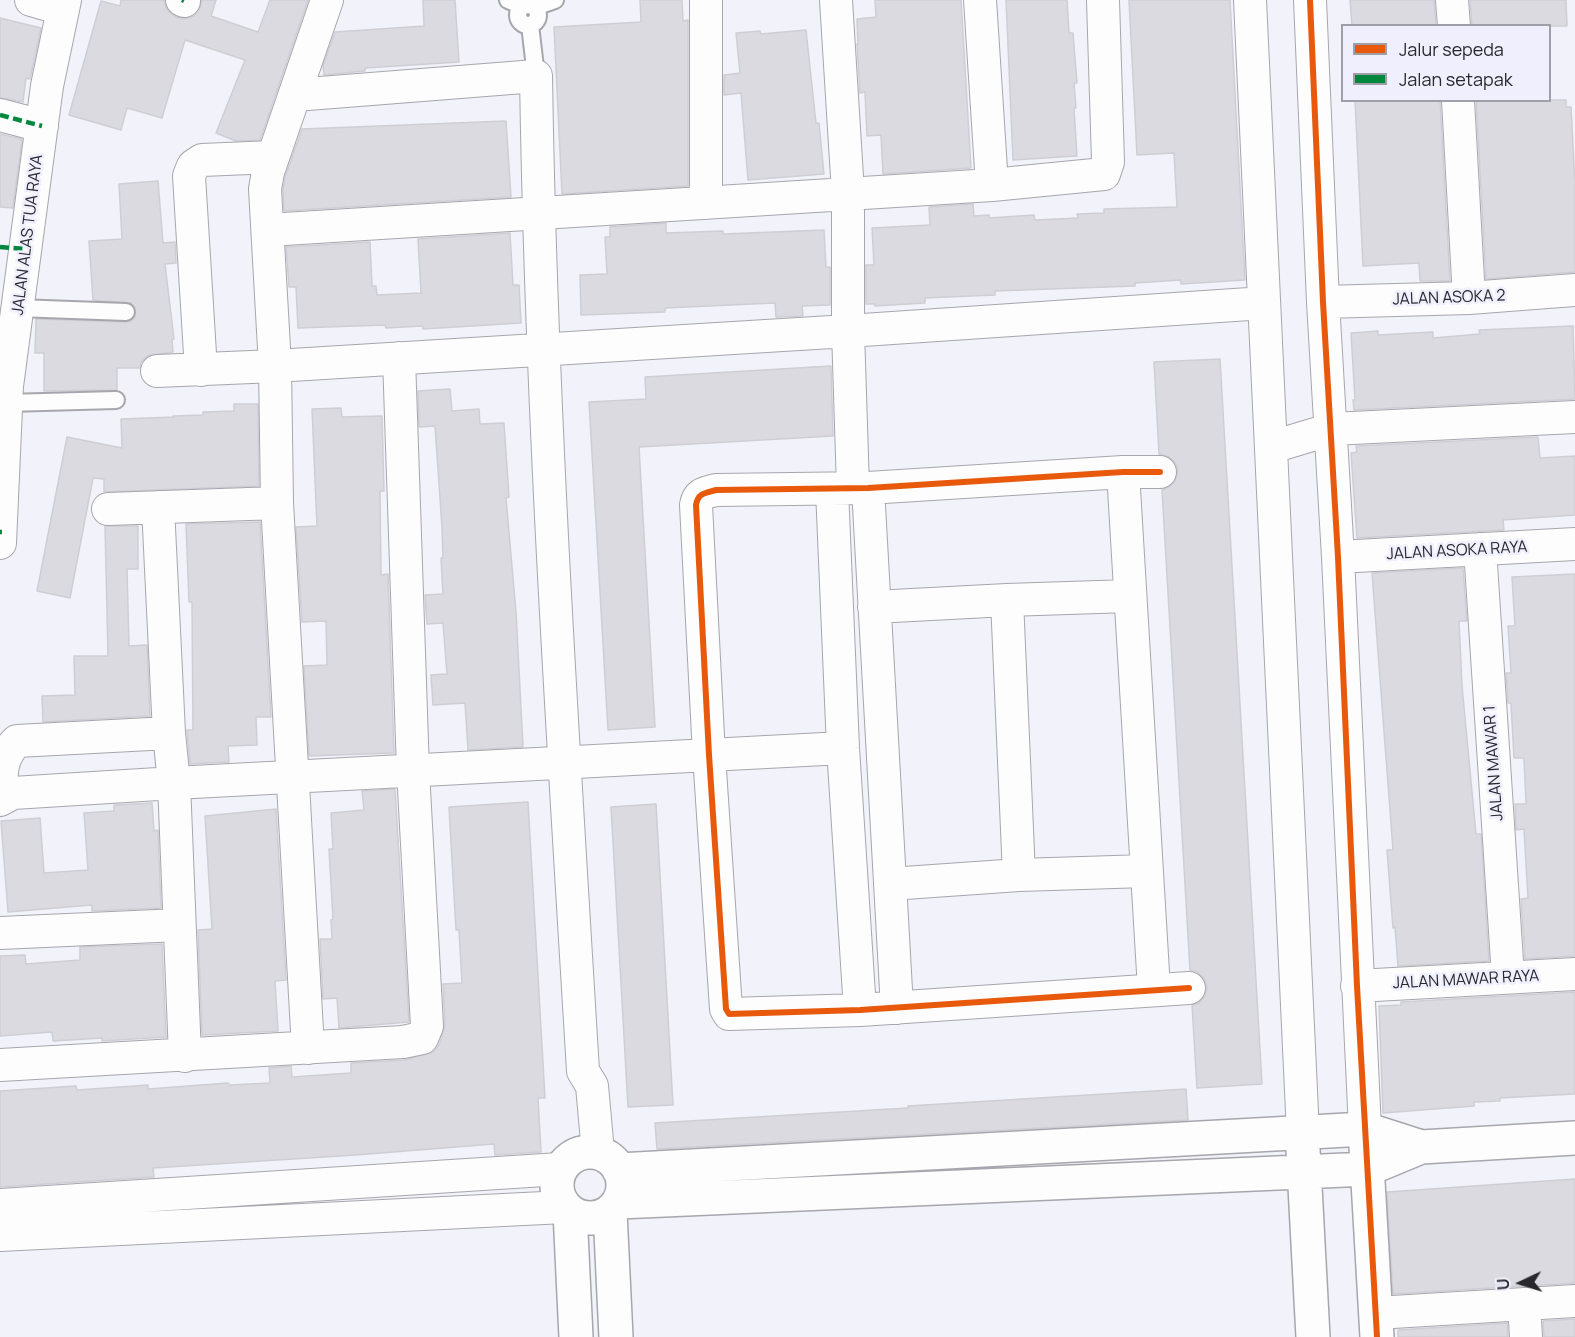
<!DOCTYPE html>
<html>
<head>
<meta charset="utf-8">
<style>
  body { margin:0 }
  #map { position:relative; width:1575px; height:1337px; overflow:hidden; background:#f2f2fa; font-family:Manrope,sans-serif }
  canvas { display:block }
  .legend { position:absolute; left:1341px; top:24px; width:210px; height:78px; box-sizing:border-box; background:#efeffe; border:2px solid #9f9faa; margin:0; padding:8px 10px; list-style:none; font-size:18px; color:#28282d }
  .legend li { display:flex; align-items:center; gap:12px; height:30px }
  .legend b { width:30px; border:2px solid #9f9faa }
  .north { position:absolute; left:1491px; top:1253px; width:60px; height:60px; -webkit-text-stroke:4px #efeffe; paint-order:stroke; rotate:266deg; font-size:16px; font-weight:700; line-height:24px; text-align:center; color:#28282d }
  .north::after { content:''; display:block; margin:auto; width:21px; height:27px; background:#28282d; clip-path:polygon(50% 0,100% 100%,50% 72%,0 100%) }
</style>
</head>
<body>
<div id="map">
<canvas width="1575" height="1337"></canvas>
<ul class="legend">
<li><b style="height:8px;background:#e8590c"></b>Jalur sepeda</li>
<li><b style="height:8px;background:#00873e"></b>Jalan setapak</li>
</ul>
<div class="north">U</div>
</div>
<script>
const ctx = document.querySelector('canvas').getContext('2d');
ctx.lineJoin = 'round';
function fill(path, color) { ctx.fillStyle = color; ctx.fill(path, 'evenodd'); }
function stroke(path, color, width, dash) { ctx.strokeStyle = color; ctx.lineWidth = width; ctx.lineCap = dash ? 'butt' : 'round'; ctx.setLineDash(dash || []); ctx.stroke(path); }
function drawText(font, color, halo, rows, align = 'center') {
  ctx.font = font + ' Manrope,sans-serif'; ctx.lineWidth = 5; ctx.setLineDash([]); ctx.textBaseline = 'middle'; ctx.strokeStyle = halo; ctx.fillStyle = color; for (const [text, x, y, turn = 0] of rows) {
    ctx.save(); ctx.translate(x, y); ctx.rotate((+turn || 0) * Math.PI / 180); ctx.textAlign = isNaN(turn) ? turn : align; if (halo) ctx.strokeText(text, 0, 0); ctx.fillText(text, 0, 0); ctx.restore();
  }
}
const building = new Path2D(`
  M 121,0 L 164,0 L 167,10 L 176,17 L 184,19 L 194,16 L 200,8 L 202,0 L 216,0 L 211,16 L 258,32 L 270,0 L 308,0 L 260,140 L 236,141 L 216,133 L 245,60 L 185,40 L 162,118 L 127,108 L 121,130 L 69,115 L 101,1 L 120,6 Z
  M 423,0 L 455,0 L 459,62 L 365,68 L 365,71 L 324,75 L 323,66 L 335,32 L 424,26 Z
  M 640,0 L 682,0 L 683,21 L 688,20 L 688,186 L 562,194 L 554,27 L 641,22 Z
  M 875,0 L 961,0 L 971,168 L 883,174 L 881,135 L 867,136 L 865,92 L 860,93 L 857,44 L 858,44 L 857,19 L 876,17 Z
  M 1006,0 L 1067,0 L 1069,33 L 1073,33 L 1077,83 L 1074,83 L 1076,108 L 1074,108 L 1077,156 L 1013,160 Z
  M 1129,0 L 1230,0 L 1245,280 L 1181,284 L 1181,280 L 1135,283 L 1135,286 L 995,291 L 995,295 L 925,298 L 925,303 L 875,306 L 875,304 L 866,304 L 866,265 L 874,265 L 872,228 L 930,225 L 929,207 L 973,204 L 974,216 L 989,215 L 989,218 L 1034,215 L 1035,220 L 1078,218 L 1077,214 L 1104,213 L 1104,209 L 1177,207 L 1174,153 L 1137,155 Z
  M 1350,0 L 1434,0 L 1436,26 L 1352,26 Z
  M 1470,0 L 1566,0 L 1567,26 L 1472,26 Z
  M 0,18 L 41,28 L 30,79 L 26,78 L 23,102 L 0,98 Z
  M 806,30 L 816,123 L 819,123 L 824,174 L 748,180 L 741,93 L 724,95 L 724,75 L 740,73 L 736,33 L 760,31 L 761,34 Z
  M 1355,100 L 1440,100 L 1450,281 L 1420,281 L 1419,263 L 1363,266 Z
  M 1476,100 L 1566,100 L 1566,107 L 1571,107 L 1575,184 L 1575,272 L 1486,279 Z
  M 506,121 L 511,197 L 284,211 L 283,190 L 285,177 L 302,129 Z
  M 0,134 L 22,139 L 13,208 L 0,207 Z
  M 158,181 L 163,243 L 175,242 L 176,263 L 165,264 L 174,339 L 172,339 L 173,352 L 148,356 L 141,362 L 140,368 L 117,368 L 117,390 L 44,391 L 44,353 L 35,353 L 36,319 L 126,322 L 131,321 L 135,317 L 135,308 L 131,303 L 93,300 L 89,241 L 122,239 L 119,184 Z
  M 666,223 L 666,233 L 723,231 L 723,234 L 824,230 L 826,267 L 830,267 L 830,305 L 802,306 L 803,316 L 776,317 L 775,303 L 665,308 L 665,312 L 581,315 L 580,275 L 607,274 L 605,237 L 610,237 L 610,227 Z
  M 510,233 L 513,285 L 519,285 L 521,323 L 423,329 L 423,326 L 386,328 L 385,325 L 298,328 L 296,287 L 289,287 L 286,247 L 370,242 L 372,286 L 376,286 L 377,295 L 421,293 L 418,239 Z
  M 1573,326 L 1575,399 L 1354,410 L 1353,400 L 1355,400 L 1351,333 L 1378,331 L 1378,335 L 1433,332 L 1433,338 L 1480,334 L 1479,330 Z
  M 1220,359 L 1262,1084 L 1197,1088 L 1192,1005 L 1199,1003 L 1205,996 L 1207,987 L 1204,978 L 1197,972 L 1190,970 L 1162,490 L 1169,487 L 1175,481 L 1178,471 L 1176,464 L 1169,457 L 1159,454 L 1154,362 Z
  M 831,366 L 833,436 L 639,447 L 655,727 L 608,730 L 589,402 L 646,399 L 645,377 Z
  M 450,389 L 452,411 L 479,409 L 480,424 L 504,423 L 509,497 L 506,498 L 516,612 L 523,747 L 468,750 L 465,703 L 433,705 L 431,675 L 447,674 L 443,623 L 427,624 L 425,595 L 443,594 L 441,558 L 443,558 L 442,527 L 435,426 L 419,427 L 418,391 Z
  M 234,404 L 258,404 L 259,486 L 104,492 L 104,479 L 93,478 L 70,598 L 37,591 L 67,437 L 122,448 L 121,419 L 174,417 L 173,416 L 203,415 L 203,412 L 234,411 Z
  M 341,408 L 342,417 L 382,416 L 384,491 L 380,491 L 381,575 L 388,574 L 394,753 L 309,756 L 304,666 L 327,665 L 326,621 L 302,622 L 296,527 L 317,526 L 312,409 Z
  M 1538,437 L 1540,458 L 1575,456 L 1575,515 L 1503,520 L 1504,530 L 1357,538 L 1351,453 L 1357,452 L 1356,446 Z
  M 260,522 L 271,717 L 256,717 L 257,745 L 228,746 L 229,762 L 190,764 L 187,730 L 193,730 L 192,602 L 189,602 L 186,524 Z
  M 105,526 L 138,526 L 138,569 L 127,569 L 129,646 L 147,645 L 150,716 L 43,722 L 42,696 L 75,695 L 74,656 L 108,656 Z
  M 1463,568 L 1467,621 L 1459,621 L 1462,686 L 1476,834 L 1481,834 L 1489,961 L 1398,966 L 1395,927 L 1393,928 L 1387,850 L 1393,850 L 1372,573 Z
  M 1575,574 L 1575,956 L 1525,959 L 1521,899 L 1528,898 L 1524,829 L 1516,830 L 1515,804 L 1526,804 L 1524,758 L 1514,758 L 1511,703 L 1508,703 L 1506,673 L 1511,673 L 1508,626 L 1515,626 L 1512,577 Z
  M 395,789 L 409,1022 L 339,1028 L 337,998 L 323,999 L 320,939 L 332,939 L 331,920 L 333,919 L 329,849 L 333,849 L 331,813 L 364,810 L 362,791 Z
  M 528,802 L 545,1098 L 538,1098 L 541,1152 L 495,1155 L 494,1144 L 356,1155 L 153,1168 L 154,1177 L 0,1187 L 0,1091 L 76,1086 L 77,1090 L 148,1085 L 148,1089 L 228,1083 L 230,1085 L 270,1083 L 269,1068 L 291,1066 L 292,1077 L 351,1073 L 351,1063 L 404,1060 L 433,1052 L 439,1045 L 445,1026 L 443,984 L 462,983 L 459,930 L 456,930 L 449,807 Z
  M 152,803 L 154,831 L 158,830 L 161,908 L 92,911 L 92,905 L 8,912 L 1,821 L 40,818 L 44,873 L 88,870 L 84,813 L 114,811 L 114,805 Z
  M 656,804 L 673,1105 L 628,1107 L 611,807 Z
  M 276,809 L 286,980 L 275,981 L 278,1031 L 202,1035 L 198,930 L 212,929 L 205,816 Z
  M 162,944 L 166,1037 L 102,1041 L 102,1038 L 53,1041 L 52,1032 L 0,1036 L 0,956 L 25,955 L 26,964 L 80,960 L 80,947 Z
  M 1575,992 L 1575,1094 L 1500,1098 L 1500,1101 L 1474,1102 L 1474,1106 L 1383,1113 L 1379,1006 L 1401,1005 L 1401,1002 Z
  M 1186,1089 L 1188,1120 L 657,1149 L 655,1123 L 908,1108 L 908,1106 Z
  M 1575,1179 L 1575,1283 L 1393,1294 L 1387,1192 Z
  M 1575,1319 L 1575,1337 L 1544,1337 L 1543,1321 Z
  M 1507,1323 L 1508,1337 L 1398,1337 L 1398,1330 Z`);
const lane = new Path2D(`
  M 508,0 L 522,6
  M518 15a10 10 0 1 1 20 0a10 10 0 1 1-20 0Z
  M 535,7 L 555,0
  M 530,25 L 536,76
  M 18,308 L 126,312
  M 7,403 L 116,400`);
const street = new Path2D(`
  M 31,0 L 62,9
  M 182,0 L 184,1
  M 836,0 L 848,193 L 848,331 L 853,488
  M 980,0 L 992,185
  M 1250,0 L 1303,1133
  M 1310,0 L 1323,302 L 1338,557 L 1365,1129
  M 1452,0 L 1454,26
  M 295,95 L 536,76 C 541,408 563,739 583,1071 L 592,1086 L 598,1152
  M 1458,100 L 1469,298
  M 0,115 L 42,126
  M 706,203 L 706,0
  M 268,230 L 992,185 L 1104,174 L 1108,162 L 1103,0
  M 1323,302 L 1469,298 L 1575,290
  M 201,370 L 189,176 L 193,166 L 202,160 L 273,157
  M 157,371 L 275,366 L 848,331 L 1264,303
  M 1272,447 L 1332,429 L 1575,417
  M 1123,472 L 1154,989
  M 1160,472 L 1123,472 L 868,488 L 716,490 C 705,493 698,493 696,505 L 709,755 L 726,1009 L 729,1014 L 860,1010 L 1189,988
  M 868,488 L 897,1008
  M 832,490 L 843,748 L 860,1010
  M 158,507 L 169,733 L 174,783 L 185,1056
  M 108,509 L 277,503
  M 0,543 L 7,386 L 47,86 L 65,0
  M 1480,549 L 1508,977
  M 1338,557 L 1575,544
  M 1007,600 L 1019,875
  M 874,607 L 1007,600 L 1129,596
  M 1,799 C 1,776 0,757 17,741 L 169,733
  M 0,800 L 13,793 L 174,783 L 843,748
  M 890,884 L 1019,875 L 1146,871
  M 0,933 L 179,925
  M 1357,986 L 1575,974
  M 308,1048 L 277,503 L 275,366 L 265,189 L 268,172 L 327,0
  M 0,1065 L 403,1042 L 422,1038 L 427,1026 L 413,771 L 399,358
  M 0,1205 L 560,1169
  M 0,1235 L 564,1207
  M 1524,1304 L 1526,1337
  M 1376,1313 L 1575,1301`);
const secondary = new Path2D(`
  M 1366,1147 L 1377,1337
  M 1303,1149 L 1313,1337
  M557 1185a33 33 0 1 1 66 0a33 33 0 1 1-66 0Z
  M 619,1170 L 1365,1129 L 1421,1147
  M 619,1202 L 1368,1169 L 1421,1147 L 1575,1138
  M 570,1212 L 576,1337
  M 610,1212 L 616,1337`);
const quiet = new Path2D(`
  M 182,0 L 184,1
  M 0,115 L 42,126
  M 0,247 L 26,249
  M 0,532 L 2,532`);
const cycleway = new Path2D(`
  M 1310,0 L 1323,302 L 1338,557 L 1357,986 L 1377,1337
  M 1160,472 L 1123,472 L 868,488 L 716,490 C 705,493 698,493 696,505 L 709,755 L 726,1009 L 729,1014 L 860,1010 L 1189,988`);
const streetNames = [
  ["JALAN ALAS TUA RAYA",28,235,-83],
  ["JALAN ASOKA 2",1449,298,-2],
  ["JALAN ASOKA RAYA",1457,551,-3],
  ["JALAN MAWAR 1",1494,763,-94],
  ["JALAN MAWAR RAYA",1466,980,-3]
];
fill(building, '#dadae0');
stroke(building, '#ceced4', 1.5);
stroke(lane, '#a6a6ac', 20);
stroke(street, '#a6a6ac', 34);
stroke(secondary, '#a6a6ac', 36);
stroke(lane, '#fdfdfe', 16);
stroke(street, '#fdfdfe', 32);
stroke(secondary, '#fdfdfe', 33);
stroke(quiet, '#00873e', 4.5, [9, 4.5]);
stroke(cycleway, '#e8590c', 6);
drawText('16px', '#28282d', '#efeffe', streetNames);
</script>
</body>
</html>
